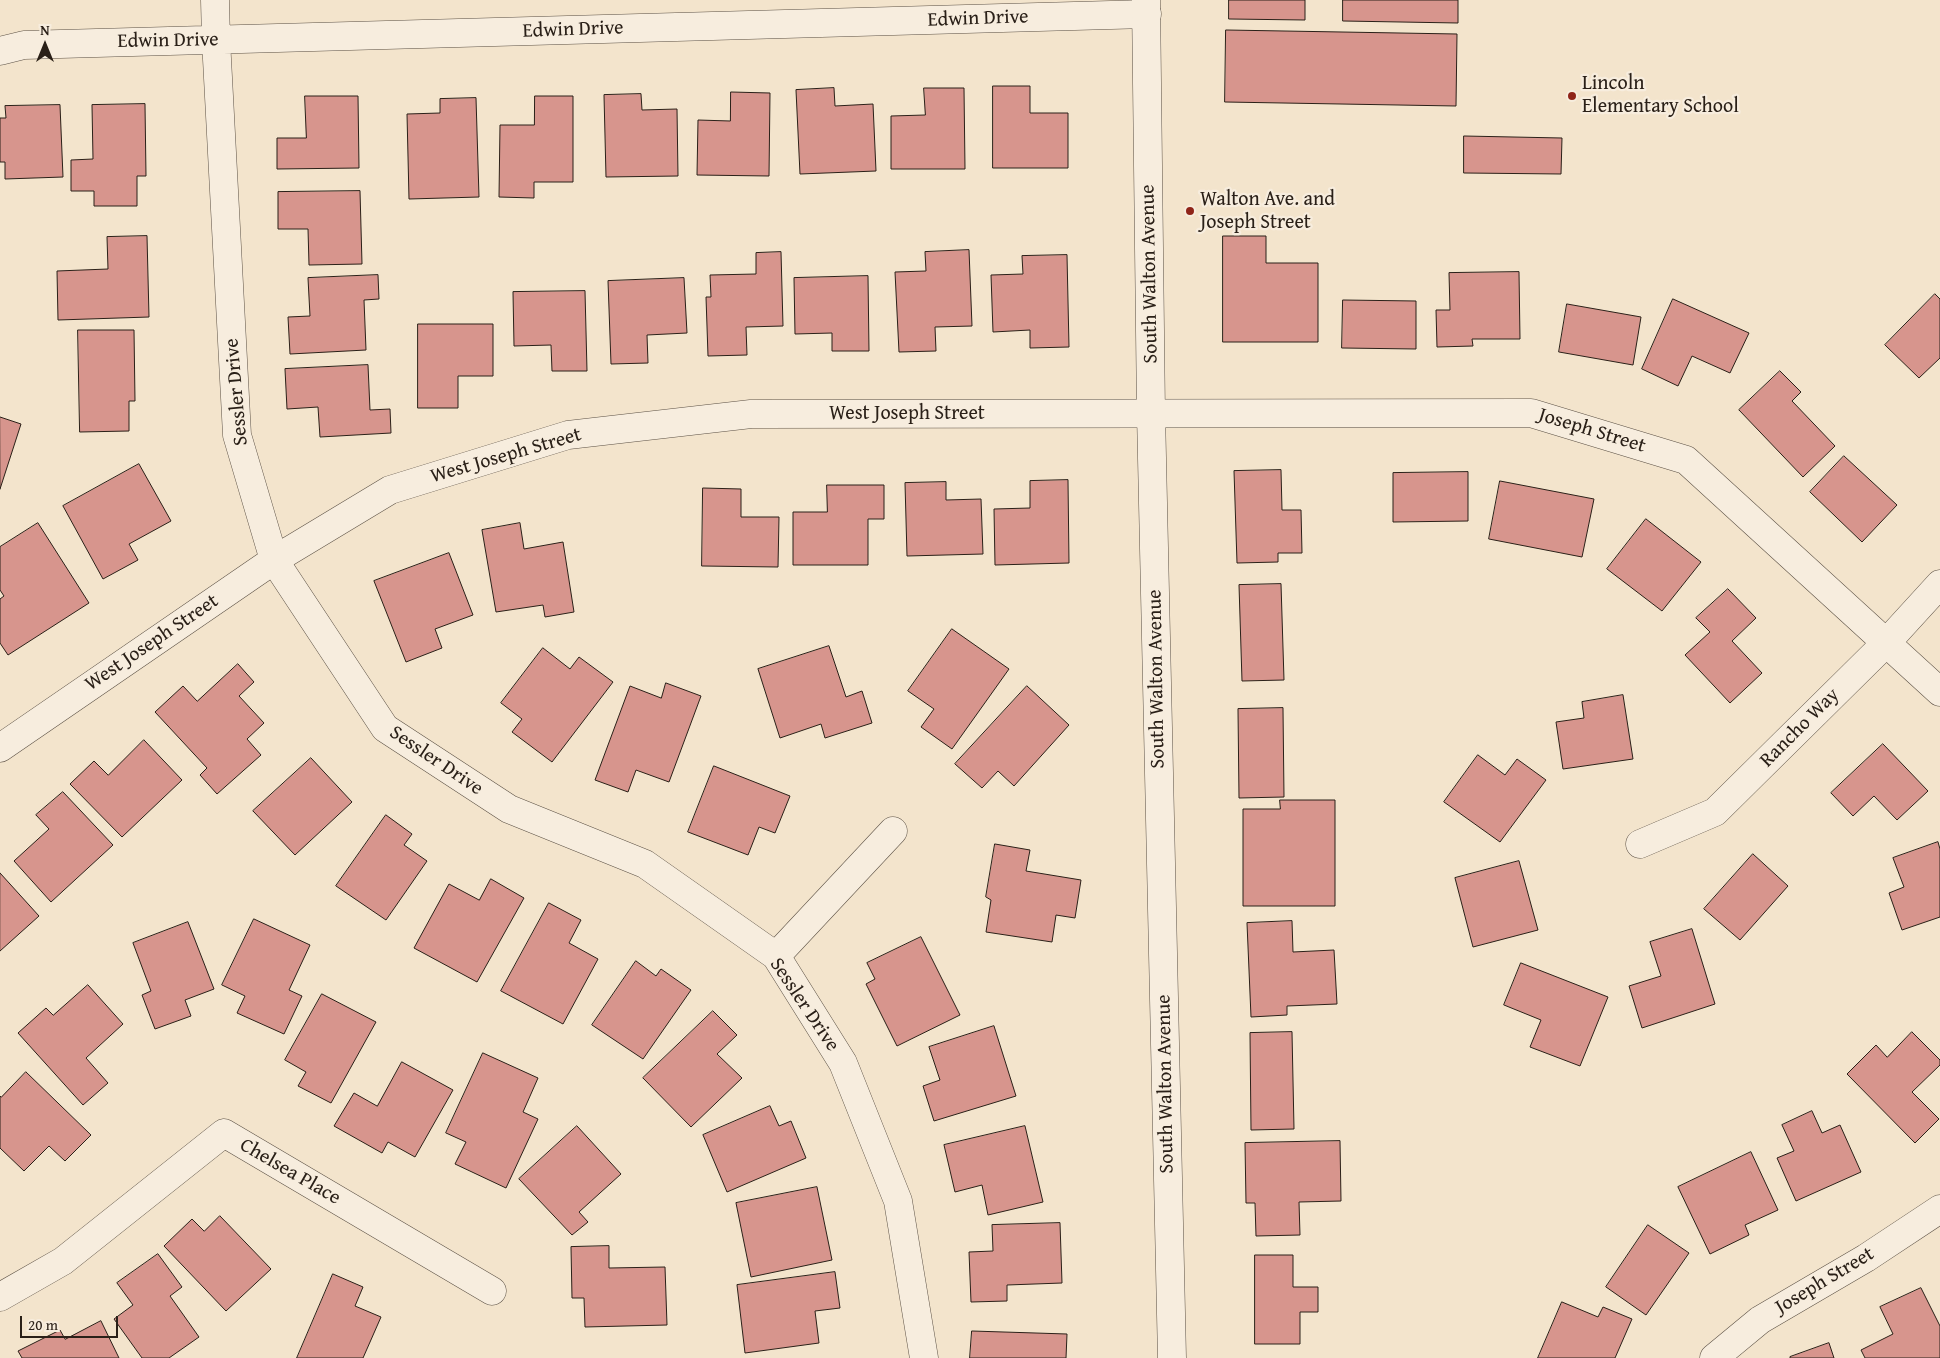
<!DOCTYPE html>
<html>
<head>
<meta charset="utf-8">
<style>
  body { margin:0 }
  #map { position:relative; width:1940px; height:1358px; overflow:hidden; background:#f3e4cc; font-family:"Gentium Book Plus",serif }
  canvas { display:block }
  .north { position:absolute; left:20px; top:20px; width:50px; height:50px; -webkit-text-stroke:4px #f7edde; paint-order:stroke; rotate:0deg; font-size:14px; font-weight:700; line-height:20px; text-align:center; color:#2a2018 }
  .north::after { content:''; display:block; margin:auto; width:18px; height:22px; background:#2a2018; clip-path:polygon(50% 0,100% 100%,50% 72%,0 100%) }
  .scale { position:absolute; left:20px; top:1316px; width:98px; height:22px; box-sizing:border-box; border:2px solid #2a2018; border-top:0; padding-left:6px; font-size:15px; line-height:18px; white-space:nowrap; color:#2a2018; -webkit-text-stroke:4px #f7edde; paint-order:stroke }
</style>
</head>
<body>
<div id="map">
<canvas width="1940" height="1358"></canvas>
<div class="north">N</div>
<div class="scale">20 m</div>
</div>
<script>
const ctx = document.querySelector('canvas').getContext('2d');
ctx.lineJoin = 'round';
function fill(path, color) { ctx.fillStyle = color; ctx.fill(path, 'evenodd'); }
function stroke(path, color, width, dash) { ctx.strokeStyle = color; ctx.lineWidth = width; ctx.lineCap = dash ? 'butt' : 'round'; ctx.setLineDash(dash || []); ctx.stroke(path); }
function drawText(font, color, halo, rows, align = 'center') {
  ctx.font = font + ' "Gentium Book Plus",serif'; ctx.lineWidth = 4.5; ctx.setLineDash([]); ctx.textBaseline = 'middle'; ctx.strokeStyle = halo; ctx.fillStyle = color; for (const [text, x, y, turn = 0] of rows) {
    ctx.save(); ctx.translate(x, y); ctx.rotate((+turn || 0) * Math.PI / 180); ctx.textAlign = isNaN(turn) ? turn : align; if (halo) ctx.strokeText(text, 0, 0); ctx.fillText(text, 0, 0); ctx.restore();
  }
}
const building = new Path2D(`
  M 1229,0 L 1305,0 L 1305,20 L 1229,19 Z
  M 1343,0 L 1458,0 L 1458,23 L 1343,21 Z
  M 1226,30 L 1457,34 L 1456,106 L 1225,102 Z
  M 993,86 L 1030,86 L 1030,113 L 1068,113 L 1068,168 L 993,168 Z
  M 834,88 L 835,106 L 873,104 L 876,171 L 800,174 L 796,90 Z
  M 924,88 L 964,88 L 965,169 L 891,169 L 891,116 L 925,115 Z
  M 731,92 L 770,93 L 769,176 L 697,175 L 698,120 L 730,121 Z
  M 641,94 L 642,110 L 677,109 L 678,176 L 606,177 L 604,95 Z
  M 305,96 L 358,96 L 359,168 L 277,169 L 277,138 L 306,138 Z
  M 535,96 L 573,96 L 573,182 L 534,182 L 534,198 L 499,197 L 500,125 L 534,125 Z
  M 476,98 L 479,197 L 409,199 L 407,114 L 440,113 L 440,99 Z
  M 145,104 L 146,176 L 137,176 L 137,206 L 94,206 L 94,191 L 71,191 L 71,160 L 93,159 L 92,105 Z
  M 60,105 L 63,177 L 5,179 L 5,162 L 0,162 L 0,118 L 6,118 L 5,106 Z
  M 1464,136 L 1562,138 L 1561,174 L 1464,173 Z
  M 360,191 L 362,264 L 309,265 L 308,229 L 278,229 L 278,192 Z
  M 147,236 L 149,317 L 58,320 L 57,271 L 108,269 L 107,237 Z
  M 1223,236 L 1266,236 L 1266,263 L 1318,263 L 1318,342 L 1223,342 Z
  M 969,250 L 972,326 L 935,327 L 936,351 L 899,352 L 895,272 L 926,271 L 925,252 Z
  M 781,252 L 783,326 L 746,327 L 747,355 L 708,356 L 706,297 L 711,297 L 710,275 L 756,274 L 756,253 Z
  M 1067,255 L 1069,347 L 1030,348 L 1030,330 L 993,332 L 991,275 L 1023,274 L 1022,256 Z
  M 1519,272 L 1520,339 L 1472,339 L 1473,346 L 1437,347 L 1436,310 L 1450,310 L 1449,273 Z
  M 378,275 L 379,299 L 364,300 L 366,350 L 290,354 L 288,317 L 310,316 L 308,278 Z
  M 868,276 L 869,351 L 832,351 L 832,333 L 795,334 L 794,278 Z
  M 684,278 L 687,333 L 647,335 L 648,363 L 611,364 L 608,281 Z
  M 585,291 L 587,371 L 552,371 L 551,345 L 514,346 L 513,292 Z
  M 1935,294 L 1940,299 L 1940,358 L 1919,378 L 1885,345 Z
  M 1673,299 L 1749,333 L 1730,373 L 1692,356 L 1678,386 L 1642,369 Z
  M 1343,300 L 1416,301 L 1416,349 L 1342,348 Z
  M 1567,304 L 1641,317 L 1633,365 L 1559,352 Z
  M 418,324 L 493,324 L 493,376 L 458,376 L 458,408 L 418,408 Z
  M 78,330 L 134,330 L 135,401 L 129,401 L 129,431 L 80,432 Z
  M 368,365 L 370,410 L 390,409 L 391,433 L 320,437 L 318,407 L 287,409 L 285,369 Z
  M 1780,371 L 1801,392 L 1792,401 L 1835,446 L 1803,477 L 1739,410 Z
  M 0,417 L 21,424 L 0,489 Z
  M 1844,456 L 1897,505 L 1862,542 L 1810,492 Z
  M 139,464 L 171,521 L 129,544 L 138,560 L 103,579 L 63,506 Z
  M 1281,470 L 1282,510 L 1301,510 L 1302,553 L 1278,553 L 1278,562 L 1237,563 L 1234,471 Z
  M 1468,472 L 1468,521 L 1393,522 L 1393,473 Z
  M 1068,480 L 1069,563 L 995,565 L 994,509 L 1030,508 L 1030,481 Z
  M 1500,481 L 1594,499 L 1582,557 L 1489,539 Z
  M 946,482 L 946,500 L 981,499 L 983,554 L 907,556 L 905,483 Z
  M 827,485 L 884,485 L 884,519 L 868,519 L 868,565 L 793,565 L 793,512 L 827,512 Z
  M 703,488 L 741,489 L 741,517 L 779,517 L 778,567 L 702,566 Z
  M 1646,519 L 1701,562 L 1662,611 L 1607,569 Z
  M 38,523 L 89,603 L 8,655 L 0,643 L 0,599 L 4,596 L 0,590 L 0,547 Z
  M 520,523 L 524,549 L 563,542 L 574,612 L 545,617 L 543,605 L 496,612 L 482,530 Z
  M 449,553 L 473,615 L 435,629 L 442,648 L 406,662 L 374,581 Z
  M 1281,584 L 1284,680 L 1242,681 L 1239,585 Z
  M 1728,589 L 1756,618 L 1732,641 L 1762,673 L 1730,703 L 1685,655 L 1710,632 L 1696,618 Z
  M 952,629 L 1009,669 L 952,749 L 921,727 L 934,709 L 908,691 Z
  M 829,646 L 846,697 L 862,691 L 872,723 L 825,738 L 821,724 L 780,738 L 758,669 Z
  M 543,648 L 570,669 L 579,657 L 613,682 L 552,762 L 512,732 L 522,719 L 501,703 Z
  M 238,664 L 254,682 L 239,696 L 264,723 L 247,739 L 261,755 L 217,794 L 200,775 L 207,768 L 155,712 L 183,686 L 197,701 Z
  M 666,683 L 701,696 L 669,782 L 636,770 L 628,792 L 595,780 L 630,686 L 661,698 Z
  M 1027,686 L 1069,725 L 1014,786 L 998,771 L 982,788 L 955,764 Z
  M 1623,695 L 1633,759 L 1563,769 L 1556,722 L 1584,718 L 1582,702 Z
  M 1283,708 L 1284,797 L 1239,798 L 1238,709 Z
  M 144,740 L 182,780 L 122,837 L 70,784 L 94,761 L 108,775 Z
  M 1883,744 L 1928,791 L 1897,820 L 1874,796 L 1853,816 L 1831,793 Z
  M 1478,755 L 1505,775 L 1517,759 L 1546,780 L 1500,842 L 1444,802 Z
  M 311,758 L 352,802 L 295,855 L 253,811 Z
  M 714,766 L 790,796 L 775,833 L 759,827 L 748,855 L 688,832 Z
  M 63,792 L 113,845 L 51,902 L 14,861 L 49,829 L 36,815 Z
  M 1280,800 L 1335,800 L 1335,906 L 1243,906 L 1243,809 L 1280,809 Z
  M 386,815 L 412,834 L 404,845 L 427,861 L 386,920 L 336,886 Z
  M 1938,842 L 1940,849 L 1940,917 L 1902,930 L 1889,893 L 1904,887 L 1893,858 Z
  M 995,844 L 1030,850 L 1026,871 L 1081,880 L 1075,918 L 1056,915 L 1052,942 L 986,932 L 991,900 L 986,897 Z
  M 1753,854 L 1788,886 L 1740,940 L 1704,909 Z
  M 1519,861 L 1538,930 L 1473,947 L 1455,878 Z
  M 0,873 L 39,916 L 0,951 Z
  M 491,879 L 524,898 L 477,982 L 414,948 L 449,884 L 479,900 Z
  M 549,903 L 581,920 L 569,943 L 598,959 L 563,1024 L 501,991 Z
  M 254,919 L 310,945 L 289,990 L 302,996 L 284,1034 L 237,1013 L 245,996 L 222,985 Z
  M 1292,921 L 1293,952 L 1334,950 L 1337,1004 L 1287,1006 L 1287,1015 L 1251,1017 L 1247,923 Z
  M 188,922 L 214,989 L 185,1000 L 191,1016 L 155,1029 L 142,995 L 151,991 L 133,943 Z
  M 1692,929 L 1715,1004 L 1642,1028 L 1629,986 L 1661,976 L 1650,942 Z
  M 921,937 L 960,1015 L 897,1046 L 866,984 L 875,979 L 867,963 Z
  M 636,961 L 656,976 L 661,969 L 691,990 L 643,1059 L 592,1025 Z
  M 1521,963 L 1608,997 L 1580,1066 L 1530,1047 L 1541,1020 L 1504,1005 Z
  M 88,985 L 123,1024 L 86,1058 L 108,1083 L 83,1105 L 18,1033 L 46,1008 L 53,1015 Z
  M 322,994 L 376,1022 L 331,1103 L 298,1086 L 306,1072 L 285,1060 Z
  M 713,1011 L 737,1035 L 717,1054 L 742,1078 L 691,1127 L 643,1078 Z
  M 994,1026 L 1016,1096 L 934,1121 L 923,1086 L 940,1080 L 929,1047 Z
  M 1292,1032 L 1294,1129 L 1251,1130 L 1250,1033 Z
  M 1912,1032 L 1940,1060 L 1940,1065 L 1912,1092 L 1939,1119 L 1915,1143 L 1847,1074 L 1876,1045 L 1887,1057 Z
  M 483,1053 L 538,1078 L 523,1112 L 538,1119 L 506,1188 L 455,1164 L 466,1142 L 446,1133 Z
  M 402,1062 L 453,1090 L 415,1157 L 388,1142 L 382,1153 L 334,1126 L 354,1093 L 377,1106 Z
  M 26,1072 L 91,1135 L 65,1161 L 49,1146 L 24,1171 L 0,1148 L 0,1096 L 1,1097 Z
  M 770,1106 L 779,1126 L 791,1121 L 806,1158 L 727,1192 L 703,1135 Z
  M 1812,1111 L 1822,1133 L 1840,1125 L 1861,1172 L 1796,1201 L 1777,1158 L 1794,1151 L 1782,1125 Z
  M 577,1126 L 621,1174 L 579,1212 L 588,1222 L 572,1235 L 519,1179 Z
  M 1025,1126 L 1043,1202 L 988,1215 L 982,1185 L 955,1192 L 944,1145 Z
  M 1340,1141 L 1341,1201 L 1299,1202 L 1300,1235 L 1256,1236 L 1255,1203 L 1246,1203 L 1245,1143 Z
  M 1751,1152 L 1778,1210 L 1745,1225 L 1749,1235 L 1710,1254 L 1678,1187 Z
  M 817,1187 L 832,1260 L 751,1277 L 736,1203 Z
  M 220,1216 L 271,1269 L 226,1311 L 164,1246 L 192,1219 L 204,1231 Z
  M 1060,1223 L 1062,1283 L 1007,1285 L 1007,1301 L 971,1302 L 969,1252 L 993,1251 L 992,1225 Z
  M 1648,1225 L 1689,1253 L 1646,1315 L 1606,1287 Z
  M 609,1246 L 609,1268 L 665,1267 L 667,1325 L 585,1327 L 584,1298 L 572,1298 L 571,1247 Z
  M 158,1254 L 182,1287 L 170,1296 L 199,1337 L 169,1358 L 142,1358 L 114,1319 L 133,1305 L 117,1283 Z
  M 1255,1255 L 1293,1255 L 1293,1287 L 1318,1287 L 1318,1312 L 1300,1312 L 1300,1344 L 1255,1344 Z
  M 835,1272 L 840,1308 L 815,1311 L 819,1343 L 745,1353 L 737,1285 Z
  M 333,1274 L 363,1287 L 355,1306 L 381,1317 L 363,1358 L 297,1358 Z
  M 1921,1288 L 1940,1326 L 1940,1358 L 1865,1358 L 1861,1350 L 1893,1334 L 1880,1307 Z
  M 1562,1302 L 1598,1317 L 1603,1307 L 1632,1319 L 1615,1358 L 1538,1358 Z
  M 101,1321 L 119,1358 L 22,1358 L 18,1351 L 60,1330 L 65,1339 Z
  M 972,1331 L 1067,1334 L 1066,1358 L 970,1358 Z
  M 1829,1343 L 1834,1358 L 1790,1358 L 1790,1357 Z`);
const minor = new Path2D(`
  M 215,0 L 216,40 L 237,435 L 274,560 L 385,728 L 509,809 L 645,864 L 776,956 L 843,1063 L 898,1201 L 924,1358
  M 0,51 L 24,45 L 1147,14
  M 0,748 L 274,560 L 390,490 L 568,435 L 751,414 L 1531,413 L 1686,460 L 1940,692
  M 1640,844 L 1715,812 L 1887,642 L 1940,584
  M 776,956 L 893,831
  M 0,1297 L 63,1261 L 224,1133 L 492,1291
  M 1714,1358 L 1760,1320 L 1866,1258 L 1940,1209`);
const tertiary = new Path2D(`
  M 1146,0 L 1151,413 L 1172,1358`);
const markers = [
  [1572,96,5,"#8f2418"],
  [1190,211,5,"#8f2418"]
];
const streetNames = [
  ["Edwin Drive",978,19,-2],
  ["Edwin Drive",573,30,-2],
  ["Edwin Drive",168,41,-1],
  ["South Walton Avenue",1150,274,-91],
  ["Sessler Drive",237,392,-95],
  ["West Joseph Street",907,414],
  ["Joseph Street",1592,431,17],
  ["West Joseph Street",506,456,-16],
  ["West Joseph Street",152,643,-34],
  ["South Walton Avenue",1157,679,-91],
  ["Rancho Way",1800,728,-45],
  ["Sessler Drive",436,761,34],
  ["Sessler Drive",804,1005,56],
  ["South Walton Avenue",1166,1084,-91],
  ["Chelsea Place",290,1172,30],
  ["Joseph Street",1825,1281,-31]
];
const poiNames = [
  ["Lincoln",1582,84],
  ["Elementary School",1582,107],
  ["Walton Ave. and",1200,200],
  ["Joseph Street",1200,223]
];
fill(building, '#d7958d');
stroke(building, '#2a2018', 1);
stroke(minor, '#5c5145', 29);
stroke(tertiary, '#5c5145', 29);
stroke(minor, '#f7edde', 28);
stroke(tertiary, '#f7edde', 28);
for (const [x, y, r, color] of markers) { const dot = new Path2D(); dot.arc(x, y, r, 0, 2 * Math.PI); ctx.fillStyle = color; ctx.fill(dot); stroke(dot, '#f7edde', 2); }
drawText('20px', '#2a2018', '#f7edde', streetNames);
drawText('20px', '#2a2018', '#f7edde', poiNames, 'left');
</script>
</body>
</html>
